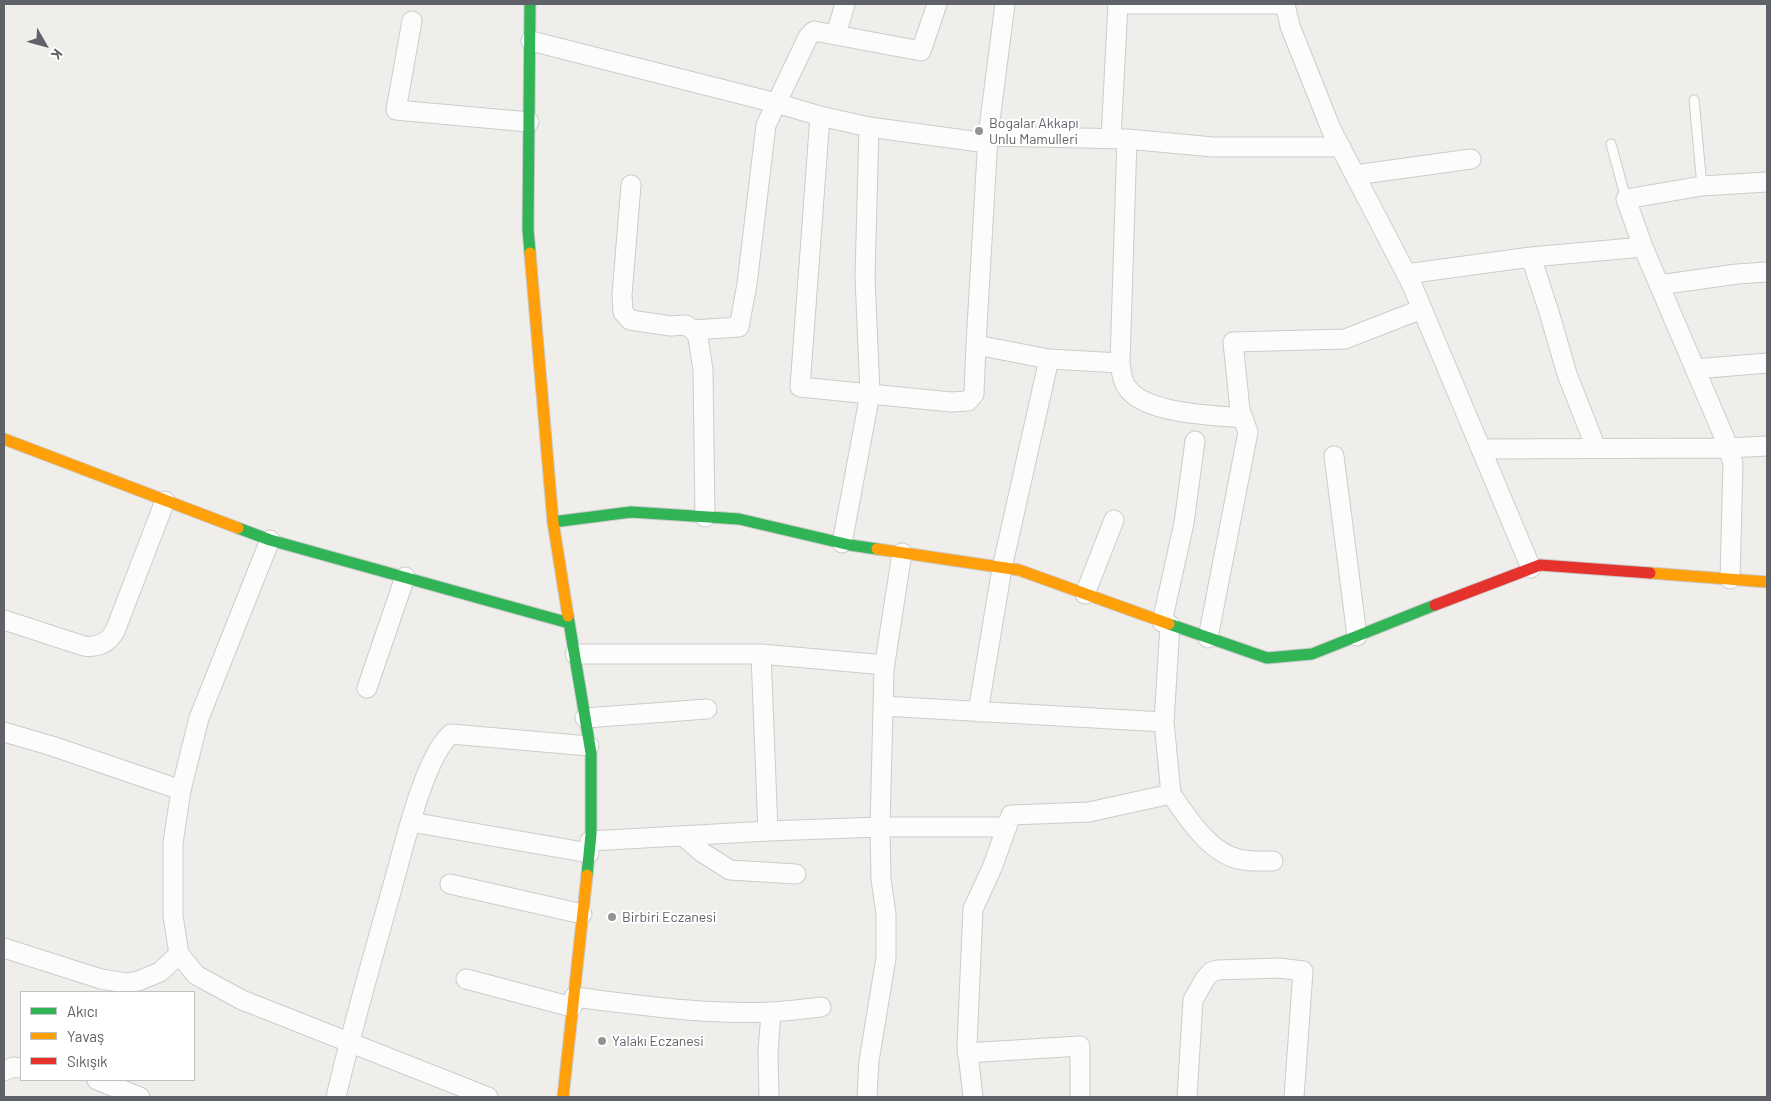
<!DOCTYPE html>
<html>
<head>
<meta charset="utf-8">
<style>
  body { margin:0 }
  #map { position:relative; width:1771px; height:1101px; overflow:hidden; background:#efeeea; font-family:Barlow,sans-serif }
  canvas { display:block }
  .frame { position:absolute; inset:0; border:5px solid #5f6368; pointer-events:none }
  .legend { position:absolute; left:20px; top:991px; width:175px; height:90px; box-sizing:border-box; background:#fff; border:1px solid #bfc1c3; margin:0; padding:6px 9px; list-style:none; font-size:15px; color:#5f6368 }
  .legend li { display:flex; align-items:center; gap:10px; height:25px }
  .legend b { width:25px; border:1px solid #bfc1c3 }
  .north { position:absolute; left:20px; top:20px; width:50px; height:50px; -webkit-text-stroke:4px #fff; paint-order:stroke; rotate:128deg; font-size:14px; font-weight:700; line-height:20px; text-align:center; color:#5f6368 }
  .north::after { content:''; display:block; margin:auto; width:18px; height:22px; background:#5f6368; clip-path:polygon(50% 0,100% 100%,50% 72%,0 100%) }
</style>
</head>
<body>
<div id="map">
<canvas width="1771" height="1101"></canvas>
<div class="frame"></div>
<ul class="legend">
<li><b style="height:6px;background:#30b455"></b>Akıcı</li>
<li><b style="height:6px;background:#ff9f0a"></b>Yavaş</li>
<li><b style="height:6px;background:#e5322d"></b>Sıkışık</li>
</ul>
<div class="north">K</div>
</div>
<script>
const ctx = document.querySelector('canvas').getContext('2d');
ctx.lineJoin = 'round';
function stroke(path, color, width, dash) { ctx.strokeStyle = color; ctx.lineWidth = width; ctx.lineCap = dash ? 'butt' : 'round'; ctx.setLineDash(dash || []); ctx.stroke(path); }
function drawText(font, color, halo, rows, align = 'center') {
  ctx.font = font + ' Barlow,sans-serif'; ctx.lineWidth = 4; ctx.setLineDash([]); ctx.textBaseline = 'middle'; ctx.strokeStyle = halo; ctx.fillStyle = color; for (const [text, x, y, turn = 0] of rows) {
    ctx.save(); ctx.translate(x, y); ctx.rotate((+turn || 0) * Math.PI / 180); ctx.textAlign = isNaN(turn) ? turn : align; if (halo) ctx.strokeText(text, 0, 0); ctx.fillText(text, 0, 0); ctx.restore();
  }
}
const lane = new Path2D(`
  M 1694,100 L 1702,186
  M 1611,144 L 1626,199`);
const street = new Path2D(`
  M 1117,4 L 1285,4
  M 1285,4 L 1290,26 L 1331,129 L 1412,285 L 1531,568
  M 412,21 L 396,110 L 529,122
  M 836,35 L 845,4
  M 531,41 L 776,103 L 820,116 L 869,127 L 987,143
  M 820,116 L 800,387 L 951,402 L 968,401 L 974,394 L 976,345
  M 988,136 L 1005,4
  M 1111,138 L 1118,4
  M 1355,175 L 1471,159
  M 631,185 L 622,295 L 623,312 L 630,320 L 671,326 L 686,325 L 693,330 L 698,337 L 703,370 L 705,517
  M 1406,274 L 1531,257
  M 1659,285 L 1737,274 L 1767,272
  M 693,330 L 739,327 L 747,284 L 766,125 L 808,37 L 814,31 L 921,51 L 937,4
  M 1049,359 L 976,345 L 988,136 L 1127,139 L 1213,147 L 1341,147
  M 1120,363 L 1127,139
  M 1695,369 L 1767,363
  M 1596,448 L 1567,374 L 1549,312 L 1531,257 L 1643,247
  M 1481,449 L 1728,448 L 1767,446
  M 1334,456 L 1357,636
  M 270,540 L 199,718 L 181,790 L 173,843 L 173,916 L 179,954 L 196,975 L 242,1000 L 488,1097
  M 842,543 L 870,394 L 865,277 L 869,127
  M 1730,579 L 1733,463 L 1725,439 L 1643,247 L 1626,199 L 1702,186 L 1767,182
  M 1085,594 L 1114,520
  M 4,620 L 84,646 C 98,648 108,643 115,631 L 165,501
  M 1162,622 L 1184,523 L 1195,441
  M 1170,625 L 1164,722 L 1171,794
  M 1208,638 L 1248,432 L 1240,410 L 1233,342 L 1345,339 L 1422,309
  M 575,654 L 761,654
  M 367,688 L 405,577
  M 883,706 L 1164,722
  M 978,712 L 1002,568 L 1049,359 L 1120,363 C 1121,370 1122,380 1126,386 C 1142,414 1213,415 1243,418
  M 585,718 L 707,709
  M 4,732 L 52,746 L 181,790
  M 411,822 L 589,853
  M 768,831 L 761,654 L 885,665
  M 683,836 L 703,853 L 730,870 L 796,874
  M 590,841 L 768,831 L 880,827 L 1007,827
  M 450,884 L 582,914
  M 4,948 L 101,979 L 126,983 L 138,981 L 160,972 L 179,954
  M 466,979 L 572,1007
  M 574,997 C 639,1005 705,1015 771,1012 C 788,1011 804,1009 821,1007
  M 967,1053 L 1080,1046 L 1080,1097
  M 4,1071 L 13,1067 L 21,1068
  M 97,1080 L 140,1097
  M 336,1097 C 352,1028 372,960 391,892 C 402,855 423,758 451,734 L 589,746
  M 769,1097 L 768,1052 L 771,1012
  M 867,1097 L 869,1061 L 886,958 L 886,914 L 881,879 L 880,827 L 884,669 L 902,553
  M 973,1097 L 967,1045 L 973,909 L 992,868 L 1011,815 L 1089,812 L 1171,794 C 1187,817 1209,852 1238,859 C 1249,862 1262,861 1273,861
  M 1187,1097 L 1193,1000 L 1205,979 L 1211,972 L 1218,970 L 1279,968 L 1303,971 L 1294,1097`);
const fast = new Path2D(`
  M 530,4 L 528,229 L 530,253
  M 553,522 L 631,512 L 739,519 L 850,545 L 877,549
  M 238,528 L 270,540 L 569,623
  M 568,616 L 591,753 L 591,834 L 587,875
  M 1169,624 L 1267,658 L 1312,654 L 1435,605`);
const slow = new Path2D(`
  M 530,253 L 553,522 L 568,616
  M 4,439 L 238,528
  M 877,549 L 1019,570 L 1169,624
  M 1650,573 L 1767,582
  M 563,1097 L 587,875`);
const jam = new Path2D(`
  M 1435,605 L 1540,565 L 1650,573`);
const markers = [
  [979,131,5,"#919496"],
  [612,917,5,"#919496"],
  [602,1041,5,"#919496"]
];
const poiNames = [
  ["Bogalar Akkapı",989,123],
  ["Unlu Mamulleri",989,139],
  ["Birbiri Eczanesi",622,917],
  ["Yalakı Eczanesi",612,1041]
];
stroke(lane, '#cbcccc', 11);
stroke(street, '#cbcccc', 21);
stroke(fast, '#cacacb', 13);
stroke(slow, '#cacacb', 13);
stroke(jam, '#cacacb', 13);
stroke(lane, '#fdfcfc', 9);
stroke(street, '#fdfcfc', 19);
stroke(fast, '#30b455', 11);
stroke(slow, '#ff9f0a', 11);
stroke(jam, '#e5322d', 11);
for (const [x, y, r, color] of markers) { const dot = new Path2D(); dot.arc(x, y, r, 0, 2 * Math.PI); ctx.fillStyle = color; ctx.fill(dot); stroke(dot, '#fff', 2); }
drawText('14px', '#5f6368', '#fff', poiNames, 'left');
</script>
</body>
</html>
